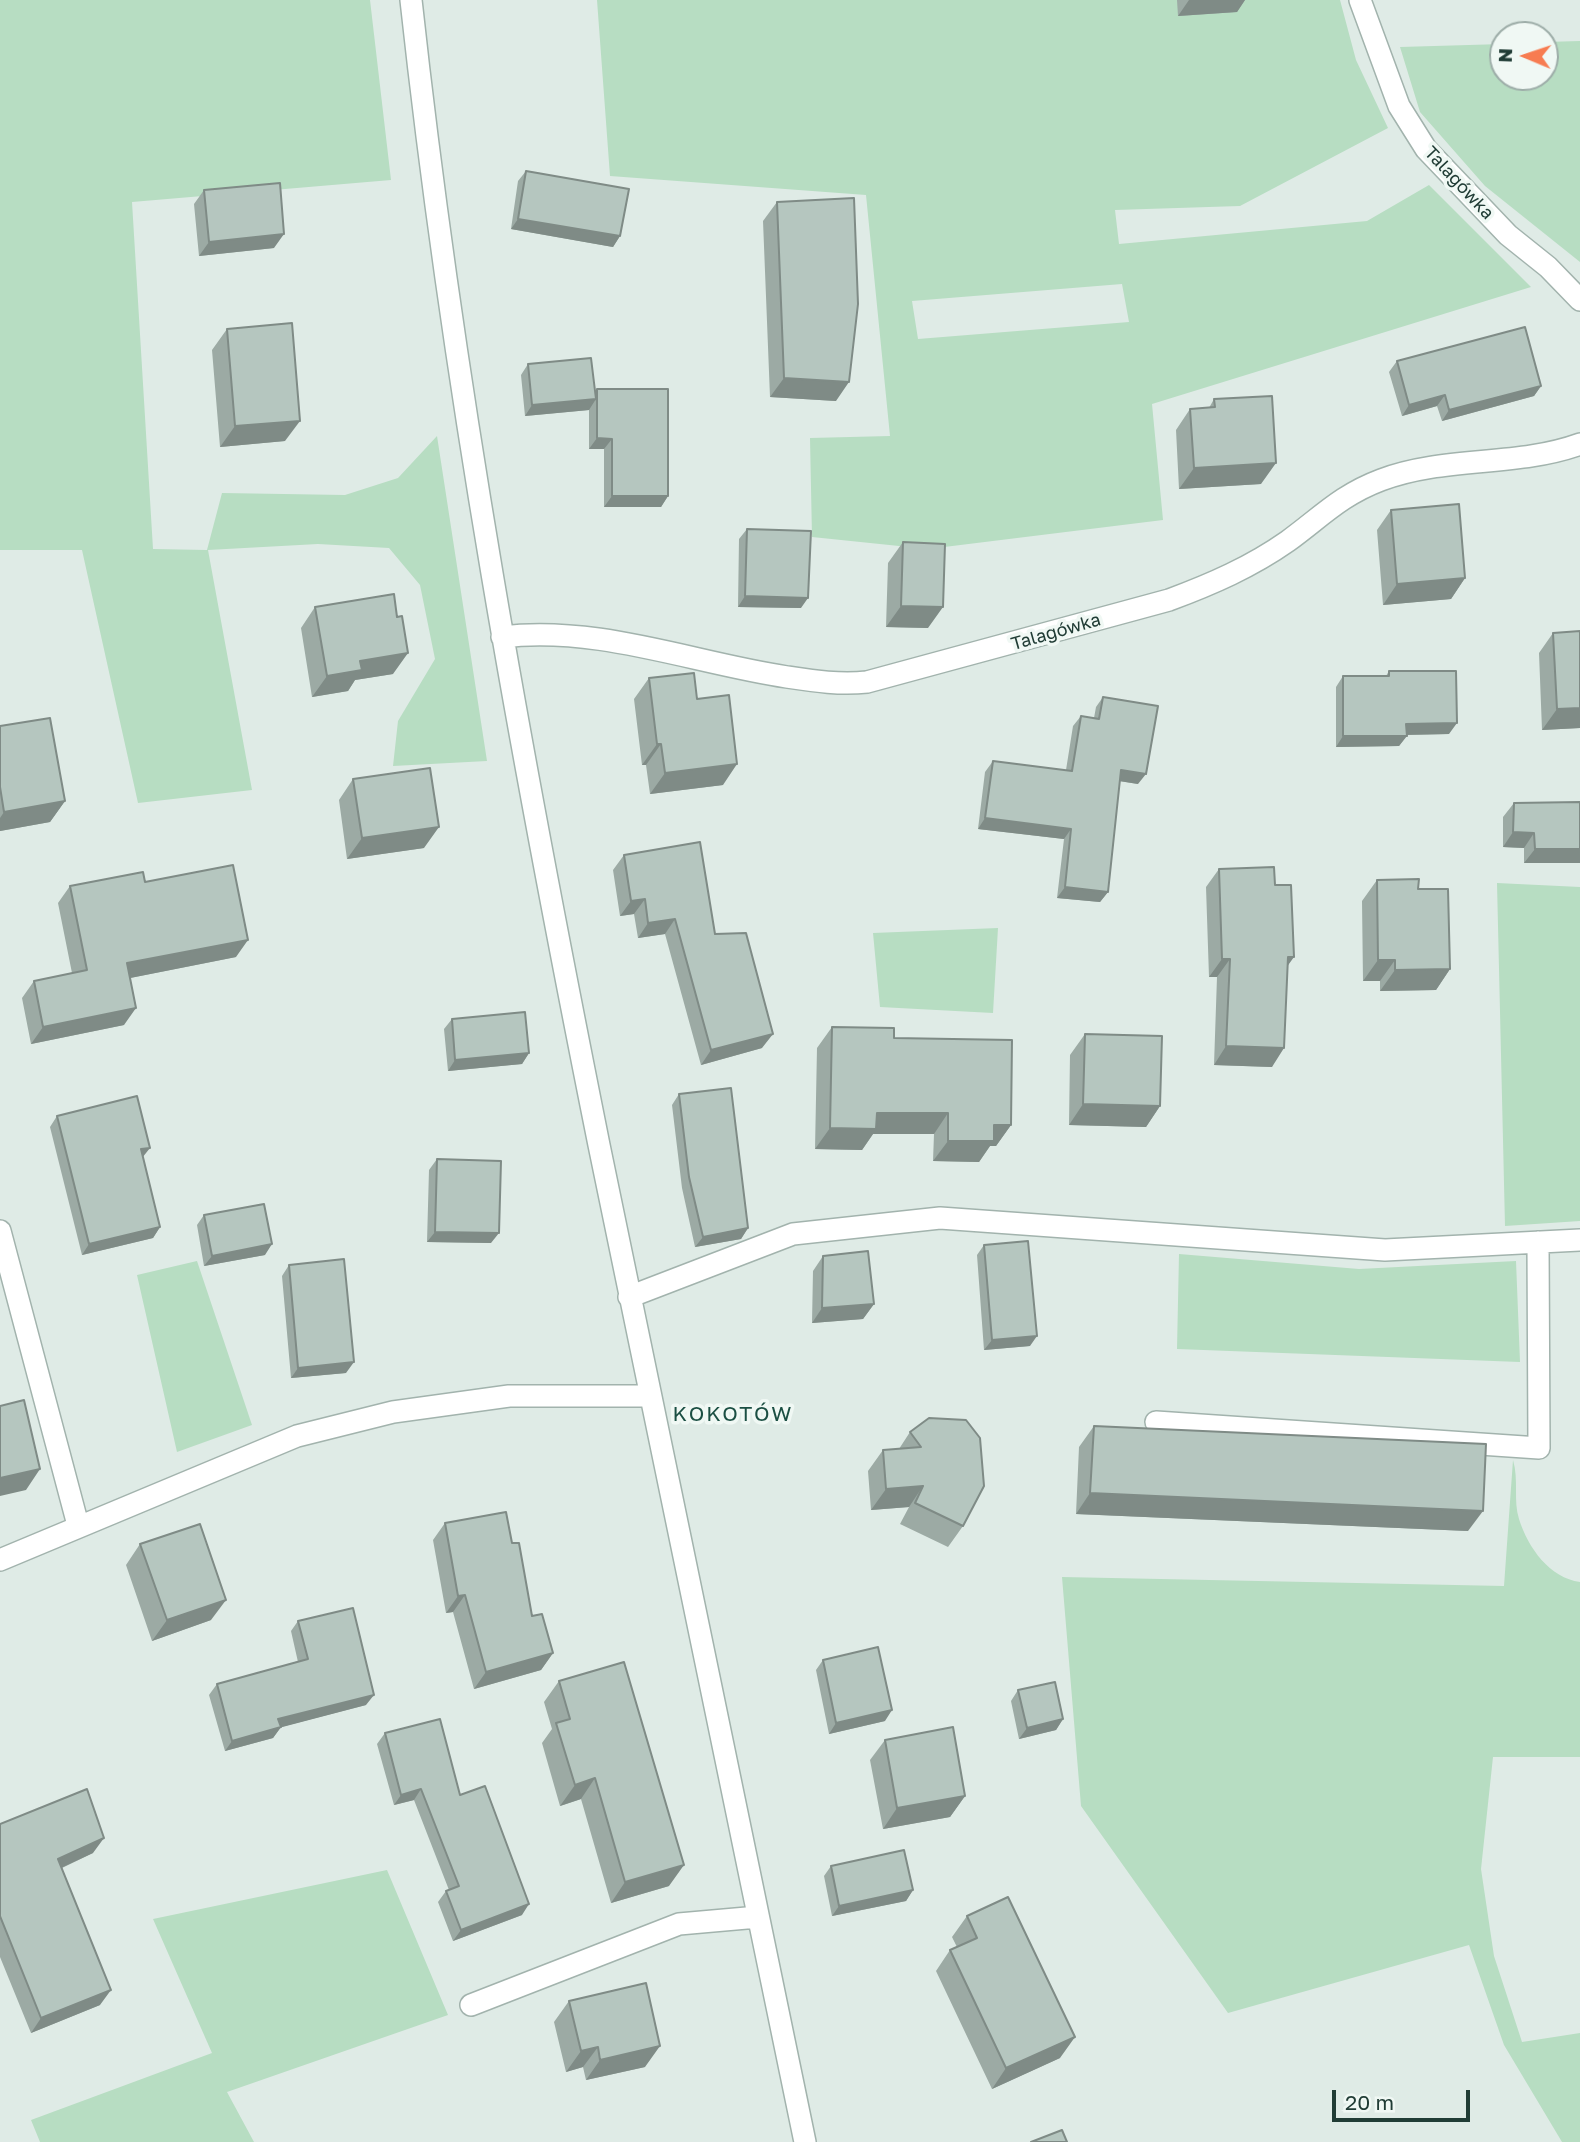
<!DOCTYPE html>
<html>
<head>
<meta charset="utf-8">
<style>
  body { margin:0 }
  #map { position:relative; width:1580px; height:2142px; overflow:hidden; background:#dfebe6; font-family:"Golos Text",sans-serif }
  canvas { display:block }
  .north { position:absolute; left:1489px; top:21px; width:70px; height:70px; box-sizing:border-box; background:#f0f8f4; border:2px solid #9dada8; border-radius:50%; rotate:272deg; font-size:19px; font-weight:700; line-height:28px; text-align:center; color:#203c35 }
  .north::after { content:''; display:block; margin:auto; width:24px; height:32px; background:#f77c51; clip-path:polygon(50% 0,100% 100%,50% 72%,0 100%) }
  .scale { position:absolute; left:1332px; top:2090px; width:138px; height:32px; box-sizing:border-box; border:4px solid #203c35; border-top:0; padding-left:9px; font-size:21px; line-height:24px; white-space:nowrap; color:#203c35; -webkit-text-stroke:5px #f0f8f4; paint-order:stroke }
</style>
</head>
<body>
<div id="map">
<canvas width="1580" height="2142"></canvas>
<div class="north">N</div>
<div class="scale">20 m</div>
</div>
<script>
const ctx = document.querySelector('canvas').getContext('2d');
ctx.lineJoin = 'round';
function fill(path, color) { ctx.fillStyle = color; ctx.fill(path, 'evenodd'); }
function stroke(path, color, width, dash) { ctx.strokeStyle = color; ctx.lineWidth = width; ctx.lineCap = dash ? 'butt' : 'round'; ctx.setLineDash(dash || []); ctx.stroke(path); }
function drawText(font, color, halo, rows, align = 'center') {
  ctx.font = font + ' "Golos Text",sans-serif'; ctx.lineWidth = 7; ctx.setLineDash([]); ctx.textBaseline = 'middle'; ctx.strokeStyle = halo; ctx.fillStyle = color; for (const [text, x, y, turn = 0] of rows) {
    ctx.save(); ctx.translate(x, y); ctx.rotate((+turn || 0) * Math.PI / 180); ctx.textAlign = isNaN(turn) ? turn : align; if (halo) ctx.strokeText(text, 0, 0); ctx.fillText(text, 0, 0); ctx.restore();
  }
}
const green = new Path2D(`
  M 0,0 L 370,0 L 391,180 L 132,202 L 153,549 L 207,550 L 222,493 L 345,495 L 398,478 L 437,436 L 487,761 L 393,766 L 398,721 L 435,659 L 420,585 L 389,548 L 318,544 L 208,550 L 252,790 L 138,803 L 82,550 L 0,550 Z
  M 597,0 L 1340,0 L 1356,60 L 1388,128 L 1240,206 L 1115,210 L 1119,244 L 1367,221 L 1429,185 L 1531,287 L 1152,404 L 1163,520 L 928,549 L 812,537 L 810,438 L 890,436 L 866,195 L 610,176 ZM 1122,284 L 1129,322 L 918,339 L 912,301 Z
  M 1580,41 L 1580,262 L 1485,186 L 1420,112 L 1400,47 L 1503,44 L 1503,77 L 1545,77 L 1545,42 Z
  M 1497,883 L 1580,887 L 1580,1221 L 1505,1226 Z
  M 998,928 L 993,1013 L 880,1007 L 873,933 Z
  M 1179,1254 L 1359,1269 L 1516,1261 L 1520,1362 L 1177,1349 Z
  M 197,1261 L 252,1425 L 177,1452 L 137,1275 Z
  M 1513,1460 C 1519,1480 1513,1501 1519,1519 C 1528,1548 1550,1578 1580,1582 L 1580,1757 L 1493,1757 L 1481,1869 L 1494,1956 L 1522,2042 L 1580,2033 L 1580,2142 L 1562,2142 L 1504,2045 L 1469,1945 L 1228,2013 L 1081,1806 L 1062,1577 L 1504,1586 Z
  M 387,1870 L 448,2015 L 227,2092 L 254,2142 L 40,2142 L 31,2120 L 212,2053 L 153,1919 Z`);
const minor = new Path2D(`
  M 411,0 C 453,385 523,766 599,1145 C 666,1478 736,1810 805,2142
  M 1360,0 L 1399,106 L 1426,149 L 1508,235 L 1548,267 L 1580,300
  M 502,637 C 597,625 694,663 787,677 C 814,681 840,685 867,682 L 1169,600 C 1212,584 1251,567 1288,541 C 1321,517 1341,495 1381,480 C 1444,456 1517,467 1580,444
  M 0,1231 L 78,1525
  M 629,1297 L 793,1234 L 940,1218 L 1385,1250 L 1580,1240
  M 1156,1422 L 1539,1448 L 1538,1242
  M 0,1560 L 297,1436 L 393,1412 L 509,1396 L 648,1396
  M 471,2005 L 679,1924 L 758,1917`);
const wall = new Path2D(`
  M 1177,0 L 1245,0 L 1237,12 L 1178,16 Z
  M 526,171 L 620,236 L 613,247 L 511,229 L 518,181 Z
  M 204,190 L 274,248 L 199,256 L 194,204 Z
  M 777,202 L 836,401 L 770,397 L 763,221 Z
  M 227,329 L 285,441 L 220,447 L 212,350 Z
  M 1397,361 L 1541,386 L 1534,396 L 1442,421 L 1437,406 L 1402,416 L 1389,372 Z
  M 528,364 L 595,391 L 597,389 L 668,496 L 661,507 L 604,507 L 604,449 L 589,449 L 589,408 L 589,410 L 525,416 L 521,375 Z
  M 1214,399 L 1261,484 L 1179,489 L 1176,430 L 1190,409 L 1209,408 Z
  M 1391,510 L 1465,578 L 1451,599 L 1383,605 L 1377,530 Z
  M 747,529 L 801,608 L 738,607 L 739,539 Z
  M 903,542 L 928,628 L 886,627 L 888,563 Z
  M 315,607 L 393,674 L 355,680 L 348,691 L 312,697 L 301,628 Z
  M 1553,633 L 1580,728 L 1542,730 L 1539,653 Z
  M 1389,671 L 1449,734 L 1407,735 L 1399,746 L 1336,747 L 1336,687 L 1343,676 L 1386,676 Z
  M 649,678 L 697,699 L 723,785 L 650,794 L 646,765 L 642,765 L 634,699 Z
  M 1103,697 L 1138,784 L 1119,781 L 1108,892 L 1100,902 L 1057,898 L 1064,839 L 978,829 L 985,772 L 993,761 L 1066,770 L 1073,726 L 1081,716 L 1094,718 L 1096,707 Z
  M 0,726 L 65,801 L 50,822 L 0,831 Z
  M 353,779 L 424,848 L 347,859 L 339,800 Z
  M 1580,802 L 1580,863 L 1524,863 L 1524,848 L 1503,847 L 1503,817 L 1514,803 Z
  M 624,855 L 715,934 L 762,1048 L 701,1065 L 665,934 L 638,938 L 634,914 L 620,916 L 613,870 Z
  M 1219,869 L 1287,966 L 1272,1067 L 1214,1065 L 1217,977 L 1209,977 L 1206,887 Z
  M 1377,880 L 1418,889 L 1450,969 L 1436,990 L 1380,991 L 1380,981 L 1363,981 L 1362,901 Z
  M 145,882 L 236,957 L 130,978 L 124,1025 L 31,1044 L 22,998 L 34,981 L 72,973 L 58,903 L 70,886 Z
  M 452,1019 L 529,1053 L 522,1064 L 448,1071 L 444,1029 Z
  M 832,1027 L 894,1038 L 1011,1125 L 996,1146 L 990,1146 L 979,1162 L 933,1161 L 934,1134 L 873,1134 L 862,1150 L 815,1149 L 817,1048 Z
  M 1085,1034 L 1160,1106 L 1146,1127 L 1069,1125 L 1070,1055 Z
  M 679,1094 L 748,1228 L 741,1239 L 695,1247 L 682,1188 L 672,1105 Z
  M 57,1116 L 143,1157 L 160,1227 L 153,1238 L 82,1255 L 50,1127 Z
  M 437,1159 L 491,1243 L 427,1242 L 429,1170 Z
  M 204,1215 L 265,1255 L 204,1266 L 197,1225 Z
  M 984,1245 L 1030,1346 L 984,1350 L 977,1255 Z
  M 823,1256 L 874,1304 L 863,1319 L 812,1323 L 813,1271 Z
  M 289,1265 L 346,1373 L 291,1378 L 282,1276 Z
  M 929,1418 L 963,1526 L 948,1547 L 900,1524 L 909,1507 L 871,1510 L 868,1471 L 883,1450 L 899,1449 L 910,1432 Z
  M 1094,1426 L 1468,1531 L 1076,1514 L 1079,1447 Z
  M 445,1523 L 512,1543 L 532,1616 L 553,1653 L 541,1670 L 474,1689 L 453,1612 L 446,1613 L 433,1540 Z
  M 140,1544 L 211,1620 L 152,1641 L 126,1565 Z
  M 298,1621 L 366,1705 L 281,1727 L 273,1738 L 225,1751 L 209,1695 L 217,1684 L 298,1662 L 291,1631 Z
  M 823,1660 L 885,1721 L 829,1734 L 816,1670 Z
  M 559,1681 L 669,1886 L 611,1903 L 581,1799 L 560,1806 L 542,1743 L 552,1729 L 544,1702 Z
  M 1018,1690 L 1063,1719 L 1056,1730 L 1019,1739 L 1011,1701 Z
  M 385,1733 L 460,1795 L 522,1915 L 453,1941 L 438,1902 L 446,1891 L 449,1890 L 414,1800 L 394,1805 L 377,1744 Z
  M 885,1740 L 965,1796 L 950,1817 L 883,1829 L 870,1760 Z
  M 0,1824 L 93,1853 L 62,1868 L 100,2005 L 31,2033 L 0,1957 Z
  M 831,1866 L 913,1890 L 906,1901 L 832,1916 L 824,1876 Z
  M 967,1916 L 1060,2058 L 992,2089 L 936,1971 L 950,1950 L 957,1947 L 952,1937 Z
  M 569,2001 L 645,2067 L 586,2080 L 583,2067 L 566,2072 L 554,2022 Z`);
const shadedWall = new Path2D(`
  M 1189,0 L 1245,0 L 1237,12 L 1178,16 Z
  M 518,219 L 620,236 L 613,247 L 511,229 Z
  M 284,234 L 274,248 L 199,256 L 209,242 Z
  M 784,378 L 849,382 L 836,401 L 770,397 Z
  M 1541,386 L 1534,396 L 1442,421 L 1449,410 Z
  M 1445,395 L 1437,406 L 1402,416 L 1409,405 Z
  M 596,399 L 589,410 L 525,416 L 532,405 Z
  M 300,421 L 285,441 L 220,447 L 235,426 Z
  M 597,438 L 612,439 L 604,449 L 589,449 Z
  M 1276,463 L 1261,484 L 1179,489 L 1194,468 Z
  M 612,496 L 668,496 L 661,507 L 604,507 Z
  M 1465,578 L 1451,599 L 1383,605 L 1397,584 Z
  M 745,596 L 808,598 L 801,608 L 738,607 Z
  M 901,606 L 943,607 L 928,628 L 886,627 Z
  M 408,653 L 393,674 L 355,680 L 348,691 L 312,697 L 327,676 L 360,661 Z
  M 1580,708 L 1580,728 L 1542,730 L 1557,709 Z
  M 1457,723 L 1449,734 L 1399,735 L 1406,724 Z
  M 1343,736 L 1407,736 L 1399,746 L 1336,747 Z
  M 657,744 L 661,744 L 646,765 L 642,765 Z
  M 737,764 L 723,785 L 650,794 L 665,773 Z
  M 1121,770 L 1146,774 L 1138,784 L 1113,780 Z
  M 65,801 L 50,822 L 0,831 L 0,818 L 4,812 Z
  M 985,818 L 1071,829 L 1064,839 L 978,829 Z
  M 439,827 L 424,848 L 347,859 L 362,838 Z
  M 1513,832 L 1534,833 L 1524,848 L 1503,847 Z
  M 1535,849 L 1580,849 L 1580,863 L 1524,863 Z
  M 1065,887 L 1108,892 L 1100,902 L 1057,898 Z
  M 645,899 L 634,914 L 620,916 L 631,901 Z
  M 675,919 L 665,934 L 638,938 L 648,923 Z
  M 248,940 L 236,957 L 115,981 L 127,963 Z
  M 1288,957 L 1294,957 L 1281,975 Z
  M 1222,959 L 1230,959 L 1217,977 L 1209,977 Z
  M 1378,960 L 1395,960 L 1380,981 L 1363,981 Z
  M 1450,969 L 1436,990 L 1380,991 L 1395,970 Z
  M 136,1008 L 124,1025 L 31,1044 L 43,1027 Z
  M 773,1034 L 762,1048 L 701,1065 L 711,1050 Z
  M 1226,1046 L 1284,1048 L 1272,1067 L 1214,1065 Z
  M 529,1053 L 522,1064 L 448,1071 L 455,1060 Z
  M 1083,1104 L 1160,1106 L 1146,1127 L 1069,1125 Z
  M 877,1113 L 948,1113 L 934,1134 L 873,1134 L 862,1150 L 815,1149 L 830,1128 Z
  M 994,1125 L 1011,1125 L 996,1146 L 990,1146 L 979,1162 L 933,1161 L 948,1141 Z
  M 150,1148 L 142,1158 L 141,1149 Z
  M 160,1227 L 153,1238 L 82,1255 L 89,1244 Z
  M 748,1228 L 741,1239 L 695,1247 L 703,1237 Z
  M 435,1232 L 499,1233 L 491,1243 L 427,1242 Z
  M 272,1244 L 265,1255 L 204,1266 L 212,1256 Z
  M 874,1304 L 863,1319 L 812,1323 L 822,1308 Z
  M 1037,1336 L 1030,1346 L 984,1350 L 992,1340 Z
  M 354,1362 L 346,1373 L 291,1378 L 298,1368 Z
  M 40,1469 L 26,1490 L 0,1496 L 0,1478 Z
  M 923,1486 L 909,1507 L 871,1510 L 886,1489 Z
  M 1090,1493 L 1483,1511 L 1468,1531 L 1076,1514 Z
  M 465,1595 L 453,1612 L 446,1613 L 458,1596 Z
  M 226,1600 L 211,1620 L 152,1641 L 167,1620 Z
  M 553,1653 L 541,1670 L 474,1689 L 486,1672 Z
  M 374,1695 L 366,1705 L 271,1730 L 278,1719 Z
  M 892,1710 L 885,1721 L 829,1734 L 836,1723 Z
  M 1063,1719 L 1056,1730 L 1019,1739 L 1027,1728 Z
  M 281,1727 L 273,1738 L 225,1751 L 232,1741 Z
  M 595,1778 L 581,1799 L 560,1806 L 575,1785 Z
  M 421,1789 L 414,1800 L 394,1805 L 401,1795 Z
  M 965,1796 L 950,1817 L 883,1829 L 897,1808 Z
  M 104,1838 L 93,1853 L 48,1874 L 58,1859 Z
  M 684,1865 L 669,1886 L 611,1903 L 625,1882 Z
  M 913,1890 L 906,1901 L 832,1916 L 839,1906 Z
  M 529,1904 L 522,1915 L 453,1941 L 461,1930 Z
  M 111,1990 L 100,2005 L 31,2033 L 41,2018 Z
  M 1075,2037 L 1060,2058 L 992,2089 L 1006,2068 Z
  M 660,2046 L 645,2067 L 586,2080 L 600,2060 Z
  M 598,2047 L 583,2067 L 566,2072 L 581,2051 Z`);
const building = new Path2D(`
  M 526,171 L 629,189 L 620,236 L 518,219 Z
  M 280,183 L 284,234 L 209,242 L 204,190 Z
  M 854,198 L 858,304 L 849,382 L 784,378 L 777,202 Z
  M 292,323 L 300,421 L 235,426 L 227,329 Z
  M 1525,327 L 1541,386 L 1449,410 L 1445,395 L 1409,405 L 1397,361 Z
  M 591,358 L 596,399 L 532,405 L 528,364 Z
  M 597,389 L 668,389 L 668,496 L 612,496 L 612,439 L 597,438 Z
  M 1272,396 L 1276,463 L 1194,468 L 1190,409 L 1215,407 L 1214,399 Z
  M 1459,504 L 1465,578 L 1397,584 L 1391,510 Z
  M 747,529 L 811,531 L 808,598 L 745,596 Z
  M 903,542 L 945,544 L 943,607 L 901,606 Z
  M 394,594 L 397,617 L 402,616 L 408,653 L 360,661 L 362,670 L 327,676 L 315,607 Z
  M 1580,631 L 1580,708 L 1557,709 L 1553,633 Z
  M 1389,671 L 1456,671 L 1457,723 L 1406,724 L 1407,736 L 1343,736 L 1343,676 L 1389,676 Z
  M 694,673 L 697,699 L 729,695 L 737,764 L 665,773 L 661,744 L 657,744 L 649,678 Z
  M 1103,697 L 1158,706 L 1146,774 L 1121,770 L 1108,892 L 1065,887 L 1071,829 L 985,818 L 993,761 L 1072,771 L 1081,716 L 1099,719 Z
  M 50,718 L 65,801 L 4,812 L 0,787 L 0,726 Z
  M 430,768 L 439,827 L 362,838 L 353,779 Z
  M 1580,802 L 1580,849 L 1535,849 L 1534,833 L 1513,832 L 1514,803 Z
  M 700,842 L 715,934 L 746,933 L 773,1034 L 711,1050 L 675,919 L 648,923 L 645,899 L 631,901 L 624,855 Z
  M 233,865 L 248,940 L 127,963 L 136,1008 L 43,1027 L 34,981 L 87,970 L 70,886 L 143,872 L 145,882 Z
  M 1274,867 L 1275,885 L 1291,885 L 1294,957 L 1288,957 L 1284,1048 L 1226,1046 L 1230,959 L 1222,959 L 1219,869 Z
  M 1419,879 L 1418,889 L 1448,889 L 1450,969 L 1395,970 L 1395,960 L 1378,960 L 1377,880 Z
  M 525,1012 L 529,1053 L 455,1060 L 452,1019 Z
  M 832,1027 L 894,1028 L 894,1038 L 1012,1040 L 1011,1125 L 994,1125 L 994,1141 L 948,1141 L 948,1113 L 877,1113 L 876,1129 L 830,1128 Z
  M 1085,1034 L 1162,1036 L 1160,1106 L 1083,1104 Z
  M 731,1088 L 748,1228 L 703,1237 L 689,1177 L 679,1094 Z
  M 137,1096 L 150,1148 L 141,1149 L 160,1227 L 89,1244 L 57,1116 Z
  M 437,1159 L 501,1161 L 499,1233 L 435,1232 Z
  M 264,1204 L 272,1244 L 212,1256 L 204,1215 Z
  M 1028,1241 L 1037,1336 L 992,1340 L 984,1245 Z
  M 868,1251 L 874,1304 L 822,1308 L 823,1256 Z
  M 344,1259 L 354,1362 L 298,1368 L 289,1265 Z
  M 24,1400 L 40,1469 L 0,1478 L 0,1406 Z
  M 929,1418 L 966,1420 L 980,1438 L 984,1486 L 963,1526 L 915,1503 L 923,1486 L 886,1489 L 883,1450 L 921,1447 L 910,1432 Z
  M 1094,1426 L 1486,1444 L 1483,1511 L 1090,1493 Z
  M 506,1512 L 512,1543 L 519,1543 L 532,1616 L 542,1614 L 553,1653 L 486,1672 L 465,1595 L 458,1596 L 445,1523 Z
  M 200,1524 L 226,1600 L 167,1620 L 140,1544 Z
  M 353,1608 L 374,1695 L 278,1719 L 281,1727 L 232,1741 L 217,1684 L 308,1659 L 298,1621 Z
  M 878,1647 L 892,1710 L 836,1723 L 823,1660 Z
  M 624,1662 L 684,1865 L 625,1882 L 595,1778 L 575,1785 L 556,1723 L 570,1719 L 559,1681 Z
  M 1055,1682 L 1063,1719 L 1027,1728 L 1018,1690 Z
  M 440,1719 L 460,1795 L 485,1786 L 529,1904 L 461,1930 L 446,1891 L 459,1886 L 421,1789 L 401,1795 L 385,1733 Z
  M 953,1727 L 965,1796 L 897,1808 L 885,1740 Z
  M 87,1789 L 104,1838 L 58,1859 L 111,1990 L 41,2018 L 0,1916 L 0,1824 Z
  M 904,1850 L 913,1890 L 839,1906 L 831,1866 Z
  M 1008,1897 L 1075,2037 L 1006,2068 L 950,1950 L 977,1938 L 967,1916 Z
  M 646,1983 L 660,2046 L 600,2060 L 598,2047 L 581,2051 L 569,2001 Z
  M 1062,2130 L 1067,2142 L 1031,2142 Z`);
const streetNames = [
  ["Talagówka",1459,183,47],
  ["Talagówka",1056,632,-16]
];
const quarterNames = [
  ["KOKOTÓW",733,1414]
];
fill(green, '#b7ddc2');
stroke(minor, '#a2b3ad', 24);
stroke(minor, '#fff', 21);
fill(wall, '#9caaa4');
fill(shadedWall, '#7f8b86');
fill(building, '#b5c6bf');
stroke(building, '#7f8b86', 2);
drawText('18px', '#203c35', '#f0f8f4', streetNames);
ctx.letterSpacing = '2px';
drawText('21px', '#1b4f43', '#f0f8f4', quarterNames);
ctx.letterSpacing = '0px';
</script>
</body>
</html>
